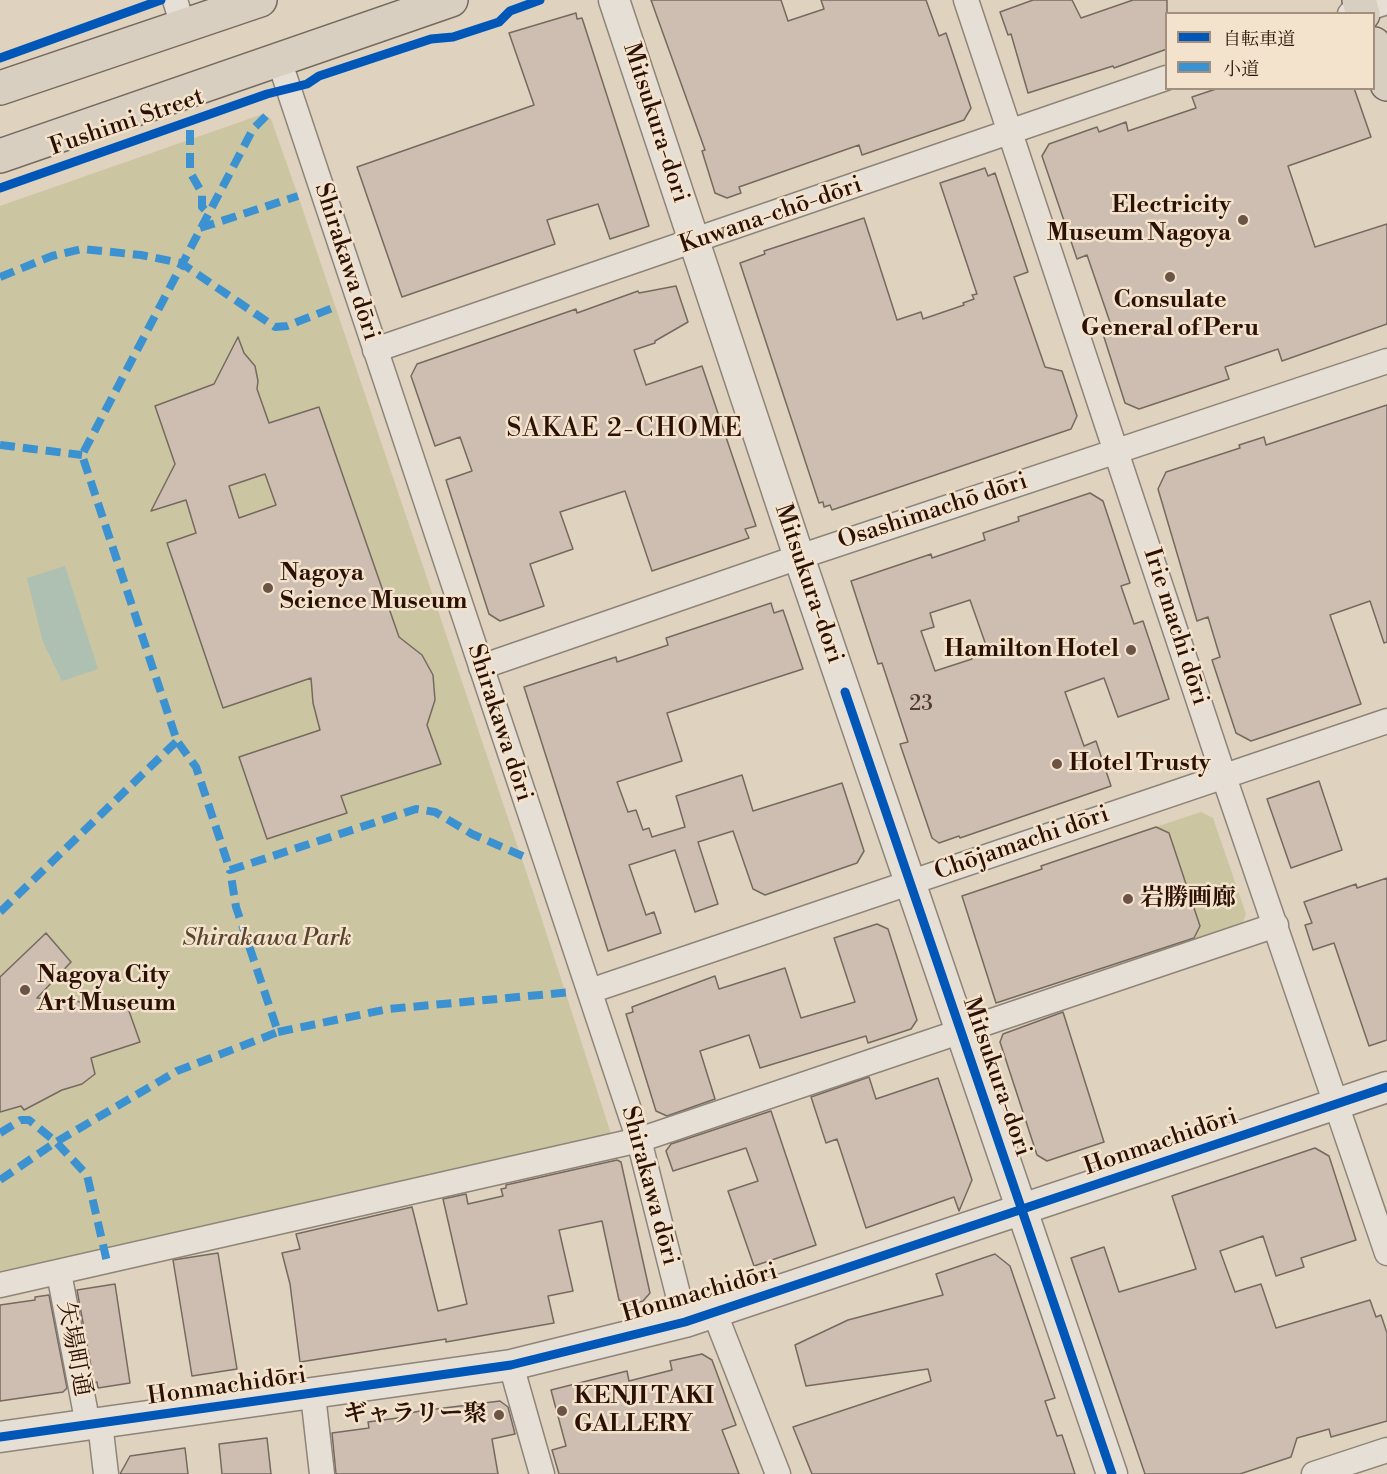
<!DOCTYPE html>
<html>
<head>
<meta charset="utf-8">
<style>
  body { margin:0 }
  #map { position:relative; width:1387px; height:1474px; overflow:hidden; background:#dfd2bf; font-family:"Libre Bodoni","Noto Serif JP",serif }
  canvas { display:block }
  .legend { position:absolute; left:1165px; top:12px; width:210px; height:78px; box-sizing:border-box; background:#f3e3cd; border:2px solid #a38f7d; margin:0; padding:8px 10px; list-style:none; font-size:18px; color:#2c1004 }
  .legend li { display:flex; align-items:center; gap:12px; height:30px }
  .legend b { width:30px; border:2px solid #a38f7d }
</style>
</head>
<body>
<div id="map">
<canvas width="1387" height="1474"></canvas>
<ul class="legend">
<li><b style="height:8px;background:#0057b8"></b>自転車道</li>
<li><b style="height:8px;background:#3c92d1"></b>小道</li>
</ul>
</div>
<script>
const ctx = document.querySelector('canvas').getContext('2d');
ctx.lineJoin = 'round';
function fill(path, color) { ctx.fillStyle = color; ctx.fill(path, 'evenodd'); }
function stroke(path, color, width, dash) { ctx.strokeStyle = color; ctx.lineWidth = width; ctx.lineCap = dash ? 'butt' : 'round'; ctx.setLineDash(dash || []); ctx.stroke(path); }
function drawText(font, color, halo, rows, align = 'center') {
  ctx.font = font + ' "Libre Bodoni","Noto Serif JP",serif'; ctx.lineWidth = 5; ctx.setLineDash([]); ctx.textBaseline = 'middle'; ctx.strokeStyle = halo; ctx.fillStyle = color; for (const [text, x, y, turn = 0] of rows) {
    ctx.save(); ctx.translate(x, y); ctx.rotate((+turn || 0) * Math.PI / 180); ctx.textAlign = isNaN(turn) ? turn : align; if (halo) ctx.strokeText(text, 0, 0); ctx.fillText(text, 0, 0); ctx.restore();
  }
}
const green = new Path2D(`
  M 263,114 L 271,119 L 295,187 L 535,898 L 611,1134 L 119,1247 L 0,1271 L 0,206 Z
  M 1201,812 L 1213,818 L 1246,914 L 1242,925 L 1192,941 L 1200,926 L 1169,833 L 1156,827 Z`);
const water = new Path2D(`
  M 65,566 L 98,669 L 62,681 L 43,642 L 27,578 Z`);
const building = new Path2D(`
  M 651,0 L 781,0 L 788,21 L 824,9 L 821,0 L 926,0 L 939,36 L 946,33 L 971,108 L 964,120 L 862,155 L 859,145 L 739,187 L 741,193 L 727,198 L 715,193 L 702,151 L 705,150 Z
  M 1033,0 L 1072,0 L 1081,18 L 1133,0 L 1167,0 L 1167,49 L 1114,68 L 1113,66 L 1028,93 L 1011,34 L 1008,35 L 1000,12 Z
  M 576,13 L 577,19 L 582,18 L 649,226 L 610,239 L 598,204 L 547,220 L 555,244 L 402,297 L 357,167 L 534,105 L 509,33 Z
  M 1219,88 L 1354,88 L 1371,137 L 1288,166 L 1315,247 L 1387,224 L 1387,324 L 1282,361 L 1278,349 L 1225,367 L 1229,379 L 1139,409 L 1125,403 L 1103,334 L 1113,331 L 1087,255 L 1077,259 L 1042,156 L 1049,144 L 1097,127 L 1099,132 L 1126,122 L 1128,131 L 1196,108 L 1192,97 Z
  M 985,168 L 988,176 L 995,173 L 1028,272 L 1014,277 L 1045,367 L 1062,371 L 1077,416 L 1071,429 L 832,510 L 830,505 L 824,507 L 823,502 L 819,503 L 740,263 L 765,254 L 764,251 L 864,218 L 897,320 L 921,312 L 923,319 L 964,305 L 963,303 L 974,299 L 972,295 L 977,294 L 940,183 Z
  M 676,286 L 688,322 L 655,341 L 655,343 L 634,350 L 646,385 L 702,366 L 756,526 L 745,529 L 749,538 L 652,571 L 625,491 L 560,512 L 573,549 L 530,564 L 544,606 L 500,621 L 489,614 L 446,480 L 472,471 L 460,437 L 435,446 L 411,376 L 417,364 L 576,309 L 577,313 L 638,291 L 639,293 Z
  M 238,337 L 244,353 L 255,366 L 258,381 L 257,389 L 269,423 L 319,407 L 399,637 L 422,655 L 433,675 L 435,700 L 427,725 L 441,764 L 341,796 L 347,813 L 267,839 L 239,757 L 320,730 L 313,703 L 311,678 L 223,708 L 167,543 L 196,533 L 186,500 L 151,511 L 175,464 L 155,406 L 214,384 ZM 265,474 L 276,505 L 239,518 L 229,486 Z
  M 1387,405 L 1387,642 L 1384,643 L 1370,601 L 1330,615 L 1361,704 L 1251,741 L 1236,733 L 1212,660 L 1220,657 L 1208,617 L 1197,621 L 1158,489 L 1166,472 L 1240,448 L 1239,445 L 1264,437 L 1266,445 Z
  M 1090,493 L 1103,501 L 1130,583 L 1121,586 L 1134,624 L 1143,621 L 1169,699 L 1118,717 L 1104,678 L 1065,692 L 1084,746 L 1096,741 L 1111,786 L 960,838 L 959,836 L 939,843 L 932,838 L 900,744 L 908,742 L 882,663 L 878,664 L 851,581 L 931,554 L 932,558 L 985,540 L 983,533 L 1019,521 L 1018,517 ZM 970,600 L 987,648 L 970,654 L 972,659 L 935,671 L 921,631 L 934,627 L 930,613 Z
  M 771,603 L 774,613 L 783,610 L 803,669 L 667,713 L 682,761 L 617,782 L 628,812 L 636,810 L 643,830 L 649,828 L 652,837 L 685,827 L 676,796 L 742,775 L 753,811 L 842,783 L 864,851 L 857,863 L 765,895 L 753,889 L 733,831 L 698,842 L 718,904 L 695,912 L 675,850 L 629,865 L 646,915 L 654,912 L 661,933 L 608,951 L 524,687 L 616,657 L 617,662 L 668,645 L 666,638 Z
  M 1319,781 L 1342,850 L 1291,868 L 1267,799 Z
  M 1156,827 L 1169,833 L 1200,926 L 1194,938 L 996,1003 L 962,896 L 1042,869 L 1041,866 Z
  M 1387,878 L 1387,1040 L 1369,1046 L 1334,943 L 1313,950 L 1305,925 L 1312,923 L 1304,902 L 1356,884 L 1357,888 Z
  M 877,924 L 888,929 L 917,1020 L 911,1029 L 868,1043 L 866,1036 L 760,1068 L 749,1035 L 700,1051 L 715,1099 L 667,1116 L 656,1111 L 626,1014 L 633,1012 L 632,1007 L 715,976 L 719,989 L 785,968 L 801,1018 L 855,1002 L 834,938 Z
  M 46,933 L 71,962 L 37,998 L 77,1001 L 92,1007 L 124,997 L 140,1042 L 91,1058 L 95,1074 L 82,1084 L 62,1090 L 24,1110 L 21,1106 L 0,1112 L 0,977 Z
  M 1063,1012 L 1104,1142 L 1047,1161 L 1037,1155 L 1000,1042 L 1003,1034 Z
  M 869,1077 L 876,1099 L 938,1078 L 972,1180 L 959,1211 L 954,1197 L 866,1228 L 837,1139 L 826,1143 L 811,1097 Z
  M 771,1111 L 816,1245 L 754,1266 L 728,1191 L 758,1181 L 746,1148 L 673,1171 L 666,1151 L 671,1144 Z
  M 1315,1148 L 1329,1156 L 1356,1240 L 1301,1258 L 1304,1267 L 1276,1276 L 1263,1236 L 1220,1251 L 1235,1292 L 1261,1284 L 1276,1328 L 1370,1300 L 1376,1317 L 1381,1315 L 1387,1333 L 1387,1421 L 1331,1437 L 1329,1429 L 1297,1438 L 1291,1457 L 1240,1474 L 1145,1474 L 1071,1258 L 1104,1247 L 1119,1292 L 1196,1269 L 1172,1196 Z
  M 617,1160 L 621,1162 L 650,1293 L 643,1301 L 627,1305 L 619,1300 L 602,1221 L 559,1230 L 573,1291 L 548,1296 L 554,1323 L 446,1342 L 446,1339 L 300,1362 L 290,1284 L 282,1253 L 300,1249 L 296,1234 L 412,1207 L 438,1311 L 467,1304 L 443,1199 L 466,1194 L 468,1204 L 503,1196 L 501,1189 L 506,1188 L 506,1185 Z
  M 218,1253 L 237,1369 L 192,1376 L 173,1260 Z
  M 995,1254 L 1010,1266 L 1055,1398 L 1045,1401 L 1057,1436 L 1062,1435 L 1075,1474 L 812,1474 L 793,1427 L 931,1381 L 928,1369 L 806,1386 L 795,1345 L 848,1320 L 943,1295 L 936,1274 Z
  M 115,1284 L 130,1383 L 98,1388 L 97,1382 L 94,1383 L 77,1290 Z
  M 49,1295 L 67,1388 L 63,1392 L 0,1401 L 0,1305 L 35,1300 L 35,1297 Z
  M 702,1354 L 712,1360 L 736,1425 L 722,1430 L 739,1474 L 559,1474 L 552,1450 L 566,1446 L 551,1390 L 627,1371 L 629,1381 L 672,1370 L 670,1361 Z
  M 500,1401 L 508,1407 L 515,1434 L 492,1439 L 498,1474 L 336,1474 L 332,1433 L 369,1428 L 368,1422 L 405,1417 L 405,1414 L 420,1411 Z
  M 267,1438 L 271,1474 L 222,1474 L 219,1444 Z
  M 185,1448 L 188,1474 L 120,1474 L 130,1456 Z`);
const minor = new Path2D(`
  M 175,0 L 183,26
  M 966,0 L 1224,777 L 1387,1253
  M 1350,14 L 1387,2
  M 279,60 L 639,1140 L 685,1322
  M 375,350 L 1166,78
  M 481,667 L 799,557 L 1387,361
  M 590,991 L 1387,721
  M 59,1273 L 88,1425
  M 0,1285 L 639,1140 L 1276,925
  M 715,1314 L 778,1474
  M 511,1365 L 542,1474
  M 313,1395 L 322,1474
  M 100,1423 L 106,1474
  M 1314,1474 L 1387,1450`);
const tertiary = new Path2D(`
  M 614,0 L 799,557 L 1112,1474
  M 0,1437 L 511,1365 L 685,1322 L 1387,1087`);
const primary = new Path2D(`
  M 1359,0 L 1363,14
  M 1374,44 L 1387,84`);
const trunk = new Path2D(`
  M 0,88 L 260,0
  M 0,156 L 451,0`);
const quiet = new Path2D(`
  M 266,116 L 253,129 L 82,455 L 177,741 L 196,767 L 230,870 L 416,809 L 435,812 L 472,834 L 525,857
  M 190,130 L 190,172 L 202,193 L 202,207 L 208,213
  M 200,228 L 298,196
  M 0,277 L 52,256 L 82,249 L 141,255 L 181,263 L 275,327 L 287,326 L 335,307
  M 0,445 L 82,455
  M 0,912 L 177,741
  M 278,1032 L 388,1009 L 572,992
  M 0,1133 L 21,1120 L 29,1120 L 56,1142 L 87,1175 L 107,1262
  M 0,1180 L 56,1142 L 177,1071 L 278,1032 L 236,907 L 230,870`);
const cycleway = new Path2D(`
  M 0,58 L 161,0
  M 0,188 L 267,94 L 307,84 L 319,76 L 431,39 L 453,37 L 499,22 L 510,11 L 540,0
  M 845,692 L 1112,1474
  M 0,1437 L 511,1365 L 685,1322 L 1387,1087`);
const markers = [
  [1243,220,6,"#6b5445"],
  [1170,277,6,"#6b5445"],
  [268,588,6,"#6b5445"],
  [1131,650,6,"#6b5445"],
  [1057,764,6,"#6b5445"],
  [1128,899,6,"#6b5445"],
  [25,990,6,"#6b5445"],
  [562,1411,6,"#6b5445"],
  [499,1415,6,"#6b5445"]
];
const numberNames = [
  ["23",921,705]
];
const streetNames = [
  ["Fushimi Street",127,123,-19],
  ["Mitsukura-dori",655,123,72],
  ["Kuwana-chō-dōri",771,216,-19],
  ["Shirakawa dōri",346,262,72],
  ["Osashimachō dōri",933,512,-18],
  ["Mitsukura-dori",808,584,71],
  ["Irie machi dōri",1175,627,72],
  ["Shirakawa dōri",499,723,72],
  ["Chōjamachi dōri",1022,844,-19],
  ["Mitsukura-dori",996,1077,71],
  ["Honmachidōri",1161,1143,-19],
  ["Shirakawa dōri",649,1186,75],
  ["Honmachidōri",700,1294,-16],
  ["矢場町通",73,1349,79],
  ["Honmachidōri",227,1387,-8]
];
const poiNames = [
  ["Electricity",1231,206,"right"],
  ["Museum Nagoya",1231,234,"right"],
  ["Consulate",1170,301,"center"],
  ["General of Peru",1170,329,"center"],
  ["Nagoya",280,574],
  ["Science Museum",280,602],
  ["Hamilton Hotel",1119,650,"right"],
  ["Hotel Trusty",1069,764],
  ["岩勝画廊",1140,899],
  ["Nagoya City",37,976],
  ["Art Museum",37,1004],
  ["KENJI TAKI",574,1397],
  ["GALLERY",574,1425],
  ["ギャラリー聚",487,1415,"right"]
];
const parkNames = [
  ["Shirakawa Park",267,939]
];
const neighbourhoodNames = [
  ["SAKAE 2-CHOME",625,430]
];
fill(green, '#ccc5a1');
fill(water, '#aec0b2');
fill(building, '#cebdb1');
stroke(building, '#756a5f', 1.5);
stroke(minor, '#8f8478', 27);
stroke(tertiary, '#8f8478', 33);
stroke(primary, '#756a5f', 36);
stroke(trunk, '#756a5f', 36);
stroke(minor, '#e6dfd5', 24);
stroke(tertiary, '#e6dfd5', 30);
stroke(primary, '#d9cfc1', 33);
stroke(trunk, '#d9cfc1', 33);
stroke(quiet, '#3c92d1', 8, [15, 8]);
stroke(cycleway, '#0057b8', 9);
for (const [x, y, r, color] of markers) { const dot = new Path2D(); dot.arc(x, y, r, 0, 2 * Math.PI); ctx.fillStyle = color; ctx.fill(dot); stroke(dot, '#f3e3cd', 2); }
drawText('21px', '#543b2f', null, numberNames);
drawText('24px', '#2c1004', '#f3e3cd', streetNames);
drawText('bold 24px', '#2c1004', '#f3e3cd', poiNames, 'left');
drawText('italic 24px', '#58432c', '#f3e3cd', parkNames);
ctx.letterSpacing = '1.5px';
drawText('26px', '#2c1004', '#f3e3cd', neighbourhoodNames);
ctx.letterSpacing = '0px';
</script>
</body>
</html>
